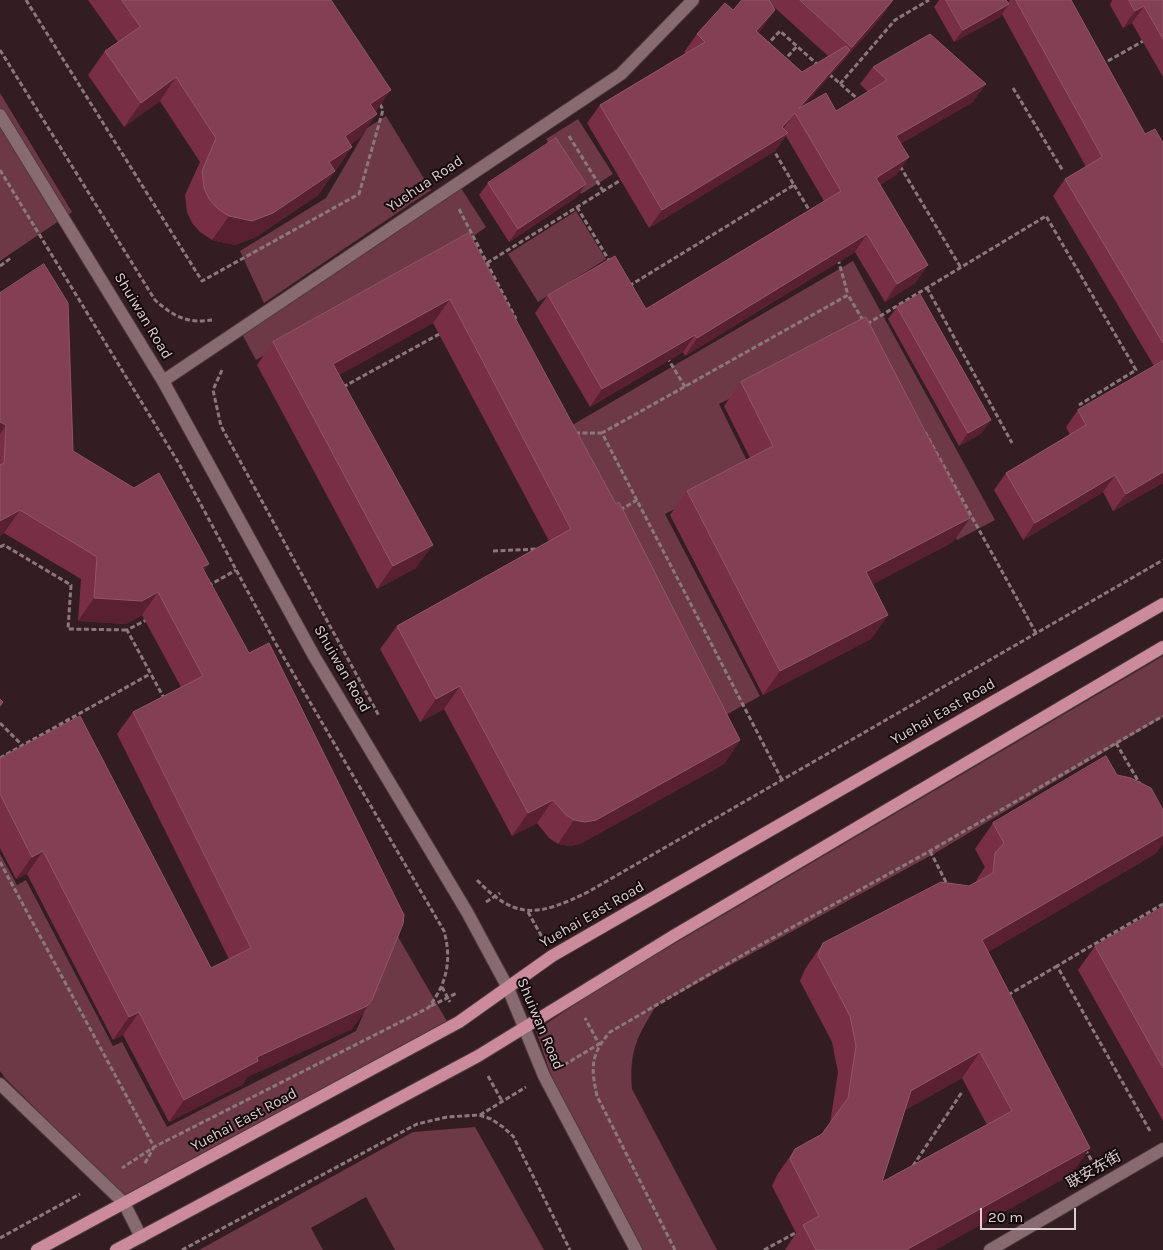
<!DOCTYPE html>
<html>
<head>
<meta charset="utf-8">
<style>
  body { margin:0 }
  #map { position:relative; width:1163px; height:1250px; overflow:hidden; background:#331d22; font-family:Karla,sans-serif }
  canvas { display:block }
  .scale { position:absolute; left:980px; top:1208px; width:96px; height:22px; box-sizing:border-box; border:2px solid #deced1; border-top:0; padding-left:6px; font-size:15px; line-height:18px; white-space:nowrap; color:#deced1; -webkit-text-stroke:4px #140a0d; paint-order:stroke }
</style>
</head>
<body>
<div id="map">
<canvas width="1163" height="1250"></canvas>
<div class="scale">20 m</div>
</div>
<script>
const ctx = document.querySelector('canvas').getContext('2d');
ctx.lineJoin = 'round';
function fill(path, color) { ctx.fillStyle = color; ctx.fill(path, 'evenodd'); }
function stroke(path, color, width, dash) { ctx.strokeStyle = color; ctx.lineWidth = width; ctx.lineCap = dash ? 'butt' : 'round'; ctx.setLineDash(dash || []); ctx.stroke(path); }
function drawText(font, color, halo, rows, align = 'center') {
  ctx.font = font + ' Karla,"Noto Sans SC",sans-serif'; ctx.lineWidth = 4; ctx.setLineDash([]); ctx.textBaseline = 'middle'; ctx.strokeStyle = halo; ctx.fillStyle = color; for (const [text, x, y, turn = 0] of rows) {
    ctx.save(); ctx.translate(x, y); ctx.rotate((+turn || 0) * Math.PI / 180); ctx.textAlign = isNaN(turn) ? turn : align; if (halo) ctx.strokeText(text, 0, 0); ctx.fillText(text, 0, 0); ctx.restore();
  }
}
const green = new Path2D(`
  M 0,93 L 72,212 L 0,261 Z
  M 386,116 L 431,190 L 264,303 L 240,251 L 326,198 L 367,128 Z
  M 578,119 L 613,174 L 581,194 L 546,139 Z
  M 461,188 L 486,227 L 453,251 L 256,360 L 242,334 Z
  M 576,211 L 606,259 L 538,302 L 508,254 Z
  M 853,261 L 995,520 L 957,540 L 851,338 L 719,404 L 751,469 L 665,514 L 760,696 L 708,725 L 557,434 Z
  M 1163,656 L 1163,717 L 937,852 L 656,1006 C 637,1037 629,1051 632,1089 L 717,1250 L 642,1250 L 555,1087 L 536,1031 L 589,994 Z
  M 0,854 L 17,885 L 26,880 L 113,1046 L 122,1042 L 167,1127 L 356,1031 L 397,935 L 448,1023 L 124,1197 L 5,1078 L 0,1071 Z
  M 475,1127 L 544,1250 L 395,1250 L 366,1197 L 311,1228 L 323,1250 L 199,1250 L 413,1132 Z`);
const path = new Path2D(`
  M 26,0 L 202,281 L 359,194 L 383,110 L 379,102
  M 766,46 L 780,31 L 818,65
  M 0,50 L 155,300 C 173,316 187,324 212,320
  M 1108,61 L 1145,40
  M 783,62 L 797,46
  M 829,74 L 860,101
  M 840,84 L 895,20 L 929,0
  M 1013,88 L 1063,171
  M 569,136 L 603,191
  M 900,166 L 961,268
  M 0,170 L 178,462 L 276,644 L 444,931 C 452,960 447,984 428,1008 L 154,1147 L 122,1168
  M 794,185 L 811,213
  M 577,207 L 610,262
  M 459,209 L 516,319
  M 838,259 L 848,295
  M 487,263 L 624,178
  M 0,266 L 11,258
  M 629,286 L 794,185 L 773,149
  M 927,288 L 1012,443
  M 867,324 L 1046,216 L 1136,370 L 1079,405
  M 667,357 L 685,387
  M 222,370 L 213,390 L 221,426 L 379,716
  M 343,387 L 443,332
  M 925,432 L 1036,633
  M 575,433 L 602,433
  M 620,510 L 637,500
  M 0,547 L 4,545 L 71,585 L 68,629 L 127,630
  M 493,551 L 537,549
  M 208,586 L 236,570
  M 148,619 L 127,630 L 165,700
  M 0,723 L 22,745
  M 1116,743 L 1140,784
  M 0,758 L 150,674
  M 782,780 L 602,433 L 848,295 L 864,322
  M 930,851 L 948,886
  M 0,862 L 154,1147 L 144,1165
  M 477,880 C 517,922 540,915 588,892 L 1163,560
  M 486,902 L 500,893
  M 528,912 L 542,937
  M 442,987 L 450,1002
  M 1008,995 L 1057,966
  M 431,1006 L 457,993
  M 564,1065 L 599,1044 L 585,1018
  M 488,1076 L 502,1101
  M 480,1115 L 526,1087
  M 1150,1131 L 1057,966 L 1163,904
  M 1085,1149 L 1093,1163
  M 913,1166 L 962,1092
  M 0,1238 L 80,1194
  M 182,1250 L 417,1124 L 447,1117 L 479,1115 L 491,1119 L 503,1127 L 513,1136 L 570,1250
  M 675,1250 L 597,1096 C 591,1068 590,1055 610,1032 L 753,949 L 930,851 L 1163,716
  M 764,1250 L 799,1231`);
const minor = new Path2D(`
  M 0,115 L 163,381 L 314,656 L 467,912 L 508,988 L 544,1076 L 636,1250
  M 163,381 L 621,74 L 693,0
  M 0,1084 L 124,1203 L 141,1237
  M 990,1250 L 1163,1149`);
const major = new Path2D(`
  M 37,1250 L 459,1022 L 552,956 L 1163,604
  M 116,1250 L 478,1056 L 675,935 L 1163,647`);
const wall = new Path2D(`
  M 88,0 L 331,0 L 375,112 L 360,138 L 350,145 L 352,147 L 318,195 L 256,237 L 235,245 L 212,240 L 200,232 L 192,223 L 187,212 L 185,195 L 200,162 L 160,101 L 124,127 L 88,75 L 105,51 L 118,42 Z
  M 742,0 L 893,0 L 880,19 L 804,105 L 836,111 L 868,92 L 860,84 L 873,67 L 973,102 L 900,144 L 909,157 L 896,175 L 880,185 L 928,265 L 915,283 L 885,302 L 855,252 L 685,356 L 683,352 L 590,407 L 535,313 L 548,295 L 646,309 L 824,201 L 786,136 L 775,151 L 649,228 L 587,123 L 600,105 L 686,53 L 684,52 L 697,34 L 733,10 ZM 774,7 L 828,56 L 802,72 L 758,33 L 763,27 Z
  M 939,0 L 1006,0 L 1008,3 L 1010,0 L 1071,0 L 1145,134 L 1163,143 L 1163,483 L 1113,511 L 1103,492 L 1023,540 L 994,490 L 1006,473 L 1070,435 L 1066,427 L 1078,410 L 1154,366 L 1053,196 L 1065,179 L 1086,167 L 1002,14 L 1000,17 L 954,42 L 934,7 Z
  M 1112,0 L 1163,0 L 1163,77 L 1132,23 L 1123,28 L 1110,5 Z
  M 488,183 L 577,197 L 509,242 L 479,195 Z
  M 469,233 L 740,740 L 724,764 L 580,844 L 569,846 L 558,844 L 549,838 L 537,823 L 512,836 L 444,709 L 420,722 L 380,649 L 397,626 L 549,541 L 433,323 L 339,375 L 416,568 L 377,589 L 257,365 L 273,342 Z
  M 0,293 L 73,451 L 204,571 L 372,1000 L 352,1029 L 247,1077 L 243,1084 L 169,1122 L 123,1035 L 113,1040 L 27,874 L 16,879 L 0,848 L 0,758 L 211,968 L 229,959 L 117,734 L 133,712 L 181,687 L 142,615 L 126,624 L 78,621 L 81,579 L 4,533 L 0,536 Z
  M 897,307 L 982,433 L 959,446 L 888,319 Z
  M 741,382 L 953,542 L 873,584 L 888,615 L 871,639 L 763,695 L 670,515 L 687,491 L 750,458 L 724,406 Z
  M 1117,775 L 1163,810 L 1163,844 L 1155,854 L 988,952 L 1072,1174 L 935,1250 L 785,1250 L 796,1233 L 772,1186 L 777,1175 L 795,1149 L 822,1134 L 830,1123 L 838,1072 L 832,1042 L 800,981 L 805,969 L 823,943 L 969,886 L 976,882 L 977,879 L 985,867 L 975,849 L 993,823 ZM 962,1078 L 987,1125 L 882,1182 L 905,1110 Z
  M 1163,907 L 1163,1121 L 1078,970 L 1095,946 Z`);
const shadedWall = new Path2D(`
  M 893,0 L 880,19 L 839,66 L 852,47 Z
  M 1009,4 L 1000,17 L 954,42 L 963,30 Z
  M 1144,6 L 1132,23 L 1123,28 L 1135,11 Z
  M 775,10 L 763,27 L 744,49 L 756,31 Z
  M 850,50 L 837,68 L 796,115 L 798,109 Z
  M 176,77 L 160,101 L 124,127 L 141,103 Z
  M 986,84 L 973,102 L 883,154 L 896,136 Z
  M 391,90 L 374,114 L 370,104 Z
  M 795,113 L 782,131 L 788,133 L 775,151 L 649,228 L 662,210 L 782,127 Z
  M 377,114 L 360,138 L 329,160 L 345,136 Z
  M 352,147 L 318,195 L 256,237 L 235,245 L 212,240 L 229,216 L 329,162 Z
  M 909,157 L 896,175 L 863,196 L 876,178 Z
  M 586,184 L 577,197 L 509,242 L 518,229 Z
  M 867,234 L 855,252 L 685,356 L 697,338 Z
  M 928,265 L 915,283 L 885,302 L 897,284 Z
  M 450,299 L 433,323 L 317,387 L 333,364 Z
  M 695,335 L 683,352 L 590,407 L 602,389 Z
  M 991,420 L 982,433 L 959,446 L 968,433 Z
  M 0,422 L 6,425 L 0,434 Z
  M 1163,472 L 1163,483 L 1113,511 L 1126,494 Z
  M 1115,475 L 1103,492 L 1023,540 L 1035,523 Z
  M 20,510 L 4,533 L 0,536 L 0,521 Z
  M 970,518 L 953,542 L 850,596 L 866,572 Z
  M 433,545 L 416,568 L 377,589 L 393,566 Z
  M 209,564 L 193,587 L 202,567 Z
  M 158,592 L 142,615 L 126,624 L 78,621 L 94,598 Z
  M 888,615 L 871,639 L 763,695 L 780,671 Z
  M 460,686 L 444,709 L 420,722 L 436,699 Z
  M 740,740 L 724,764 L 580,844 L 569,846 L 558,844 L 574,820 Z
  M 553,800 L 537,823 L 512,836 L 528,813 Z
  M 1163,835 L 1163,844 L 1155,854 L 964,966 L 982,940 Z
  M 43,851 L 27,874 L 16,879 L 32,857 Z
  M 372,1000 L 352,1029 L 247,1077 L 243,1084 L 169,1122 L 184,1100 L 257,1057 Z
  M 139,1012 L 123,1035 L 113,1040 L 129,1017 Z
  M 980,1052 L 962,1078 L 893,1117 L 911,1091 Z
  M 1090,1148 L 1072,1174 L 935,1250 L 906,1250 Z`);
const building = new Path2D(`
  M 122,0 L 331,0 L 391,90 L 370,104 L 377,114 L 345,136 L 352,147 L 329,162 L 335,171 L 273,213 L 252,221 L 229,216 L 217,208 L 209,199 L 204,188 L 202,171 L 216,138 L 176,77 L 141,103 L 105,51 L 140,27 Z
  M 742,0 L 769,0 L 775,10 L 756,31 L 802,72 L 846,46 L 850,50 L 798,109 L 826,93 L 836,111 L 887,80 L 873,67 L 930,34 L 986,84 L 896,136 L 909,157 L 876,178 L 928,265 L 897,284 L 867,234 L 697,338 L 695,335 L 602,389 L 548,295 L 615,256 L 646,309 L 841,191 L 795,113 L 782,127 L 788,133 L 662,210 L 600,105 L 705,42 L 697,34 L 725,3 L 733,10 Z
  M 800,0 L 893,0 L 852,47 Z
  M 946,0 L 1006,0 L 1009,4 L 963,30 Z
  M 1016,0 L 1071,0 L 1145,134 L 1155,129 L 1163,143 L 1163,343 L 1065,179 L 1102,157 Z
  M 1129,0 L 1163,0 L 1163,39 L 1144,6 L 1135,11 Z
  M 556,138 L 586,184 L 518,229 L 488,183 Z
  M 469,233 L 616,504 L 619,502 L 740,740 L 596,820 L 585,822 L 574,820 L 566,815 L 553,800 L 528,813 L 460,686 L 436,699 L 397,626 L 571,529 L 450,299 L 333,364 L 433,545 L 393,566 L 273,342 Z
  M 44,264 L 68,303 L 73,451 L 134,488 L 159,473 L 209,564 L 202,567 L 249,653 L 269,643 L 404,915 L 403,924 L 372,1000 L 367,1006 L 257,1057 L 258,1061 L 184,1100 L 139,1012 L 129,1017 L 43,851 L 32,857 L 0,794 L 0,758 L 80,716 L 211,968 L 251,948 L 133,712 L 203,676 L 158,592 L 142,601 L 94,598 L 97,557 L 20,510 L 0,521 L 0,465 L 4,463 L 6,425 L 0,422 L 0,293 Z
  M 920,294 L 991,420 L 968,433 L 897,307 Z
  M 866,317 L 970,518 L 866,572 L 888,615 L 780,671 L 687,491 L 773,446 L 741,382 Z
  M 1163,361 L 1163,472 L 1126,494 L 1115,475 L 1035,523 L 1006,473 L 1086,425 L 1078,410 Z
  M 0,699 L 3,702 L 0,706 Z
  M 1106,756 L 1117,775 L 1131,778 L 1151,788 L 1163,810 L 1163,835 L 982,940 L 1090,1148 L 906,1250 L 816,1250 L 803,1225 L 819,1216 L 790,1159 L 795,1149 L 822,1134 L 848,1098 L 856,1046 L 850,1016 L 818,955 L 823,943 L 941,882 L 969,886 L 993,873 L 995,853 L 1004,843 L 993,823 ZM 980,1052 L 1012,1111 L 882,1182 L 911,1091 Z
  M 1163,907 L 1163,1068 L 1095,946 Z`);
const streetNames = [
  ["Yuehua Road",425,184,-34],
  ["Shuiwan Road",143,316,59],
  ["Shuiwan Road",342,669,60],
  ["Yuehai East Road",943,712,-30],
  ["Yuehai East Road",592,915,-30],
  ["Shuiwan Road",540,1024,67],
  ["Yuehai East Road",244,1120,-28],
  ["联安东街",1094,1170,-30]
];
fill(green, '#6e3947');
stroke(minor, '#4d3a3f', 14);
stroke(major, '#4d3a3f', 14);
stroke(path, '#8b787c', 3, [5, 2.5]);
stroke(minor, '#876b71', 12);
stroke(major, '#cb8b9a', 12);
fill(wall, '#782e45');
fill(shadedWall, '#582030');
fill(building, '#833f54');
stroke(building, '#915667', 1);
drawText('15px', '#deced1', '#140a0d', streetNames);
</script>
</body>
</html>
